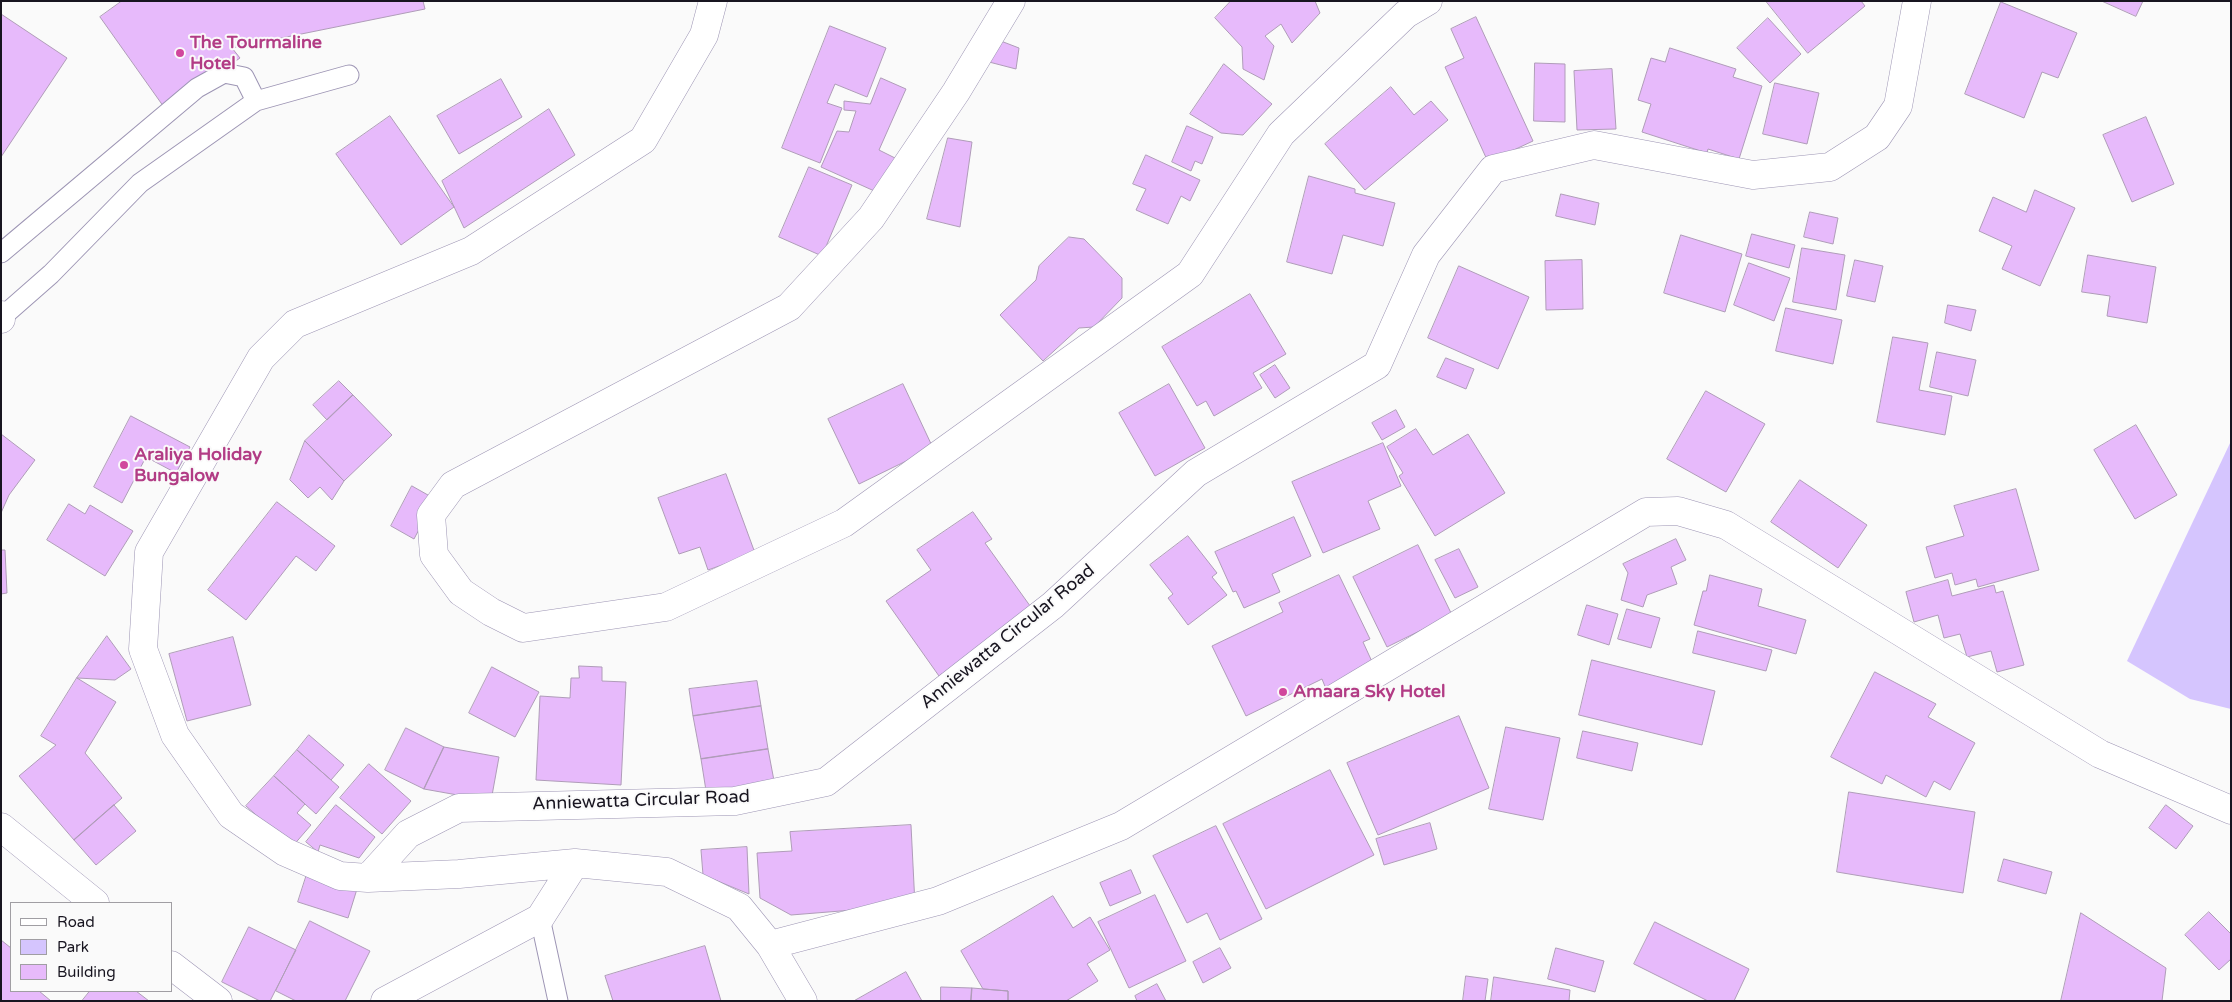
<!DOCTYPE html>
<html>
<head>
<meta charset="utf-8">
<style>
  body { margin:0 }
  #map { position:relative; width:2232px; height:1002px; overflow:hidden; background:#fafafa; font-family:"Varela Round",sans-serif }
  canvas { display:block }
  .frame { position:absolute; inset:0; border:2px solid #181520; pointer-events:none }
  .legend { position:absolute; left:10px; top:902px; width:162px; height:90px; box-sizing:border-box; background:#fafafa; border:1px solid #a09ea3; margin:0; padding:6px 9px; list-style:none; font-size:15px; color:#181520 }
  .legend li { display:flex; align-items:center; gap:10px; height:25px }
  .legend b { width:25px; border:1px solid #a09ea3 }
</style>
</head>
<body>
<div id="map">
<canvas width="2232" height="1002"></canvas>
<div class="frame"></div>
<ul class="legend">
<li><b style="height:6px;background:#fff"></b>Road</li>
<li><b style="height:14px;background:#d5c5fe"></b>Park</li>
<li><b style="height:14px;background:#e7bafb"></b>Building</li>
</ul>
</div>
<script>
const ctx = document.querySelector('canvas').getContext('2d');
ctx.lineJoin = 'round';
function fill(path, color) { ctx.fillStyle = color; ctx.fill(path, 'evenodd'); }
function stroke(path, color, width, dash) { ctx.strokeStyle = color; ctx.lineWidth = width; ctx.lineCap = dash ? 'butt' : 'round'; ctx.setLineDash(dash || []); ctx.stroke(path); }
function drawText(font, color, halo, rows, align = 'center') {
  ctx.font = font + ' "Varela Round",sans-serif'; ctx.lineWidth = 4; ctx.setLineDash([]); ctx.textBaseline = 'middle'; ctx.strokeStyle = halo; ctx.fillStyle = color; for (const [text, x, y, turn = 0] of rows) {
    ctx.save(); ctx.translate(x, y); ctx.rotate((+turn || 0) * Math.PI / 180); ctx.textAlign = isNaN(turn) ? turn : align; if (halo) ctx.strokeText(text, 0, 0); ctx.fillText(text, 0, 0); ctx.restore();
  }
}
const green = new Path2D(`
  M 2231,441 L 2231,709 L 2190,699 L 2127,661 Z`);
const building = new Path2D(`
  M 122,1 L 423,1 L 425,9 L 232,48 L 240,58 L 166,110 L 100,17 Z
  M 1231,1 L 1315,1 L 1320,13 L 1292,43 L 1281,24 L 1265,36 L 1274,46 L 1264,80 L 1243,69 L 1242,47 L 1215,18 Z
  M 1766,1 L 1861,1 L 1865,6 L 1808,53 Z
  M 2102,1 L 2143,1 L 2136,16 Z
  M 2001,2 L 2077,33 L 2058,78 L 2042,72 L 2024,118 L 1965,94 Z
  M 1,14 L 67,58 L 1,157 Z
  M 1476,17 L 1533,141 L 1488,162 L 1445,67 L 1464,58 L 1451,29 Z
  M 1768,18 L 1801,54 L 1770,83 L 1737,48 Z
  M 830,26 L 886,48 L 867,97 L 835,84 L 827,103 L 842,108 L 820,163 L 782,148 Z
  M 993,38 L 1019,48 L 1016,69 L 989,62 Z
  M 1670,48 L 1736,69 L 1733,77 L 1762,86 L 1739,159 L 1708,149 L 1707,153 L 1642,132 L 1651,104 L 1638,100 L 1651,58 L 1665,62 Z
  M 1535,63 L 1565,64 L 1565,122 L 1534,121 Z
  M 1224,64 L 1272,104 L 1243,135 L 1221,133 L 1190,114 Z
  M 1612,69 L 1616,129 L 1577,130 L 1574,71 Z
  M 881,78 L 906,89 L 879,150 L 897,159 L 881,194 L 821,167 L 837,131 L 849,132 L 856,111 L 844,110 L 844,101 L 870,104 Z
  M 501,79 L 522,117 L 459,154 L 437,116 Z
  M 1775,83 L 1819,93 L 1807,144 L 1763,134 Z
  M 1391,87 L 1414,115 L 1431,101 L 1448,120 L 1365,190 L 1325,144 Z
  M 549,109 L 575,155 L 464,228 L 442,181 Z
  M 390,116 L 454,207 L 401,245 L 336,154 Z
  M 2146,117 L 2174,184 L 2132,202 L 2103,135 Z
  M 1187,126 L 1213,137 L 1202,164 L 1195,161 L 1191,171 L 1172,162 Z
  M 948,138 L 972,142 L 960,227 L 927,219 Z
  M 1146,155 L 1200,180 L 1190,201 L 1181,196 L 1168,224 L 1136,210 L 1146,189 L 1133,184 Z
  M 809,167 L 852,185 L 822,256 L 779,237 Z
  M 1309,176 L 1355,189 L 1355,193 L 1395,203 L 1383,246 L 1343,235 L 1332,274 L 1287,262 Z
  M 2035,190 L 2075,208 L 2040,286 L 2002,269 L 2012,246 L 1979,231 L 1993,197 L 2026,212 Z
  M 1561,194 L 1599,203 L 1595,225 L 1556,216 Z
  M 1810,212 L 1838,218 L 1833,244 L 1804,237 Z
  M 1752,234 L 1795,245 L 1789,268 L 1746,256 Z
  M 1681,235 L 1742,254 L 1725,312 L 1664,293 Z
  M 1069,237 L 1084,239 L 1122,278 L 1122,298 L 1094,327 L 1079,328 L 1043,361 L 1000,315 L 1036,280 L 1039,266 Z
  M 1802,248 L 1845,255 L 1836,310 L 1793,302 Z
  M 2088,255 L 2156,267 L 2147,323 L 2107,316 L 2110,296 L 2082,292 Z
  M 1582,260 L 1583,309 L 1546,310 L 1545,261 Z
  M 1855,260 L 1883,266 L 1875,302 L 1847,296 Z
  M 1749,263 L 1790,278 L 1774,321 L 1734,305 Z
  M 1459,266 L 1529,297 L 1498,369 L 1428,338 Z
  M 1250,294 L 1286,354 L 1253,373 L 1262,388 L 1214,416 L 1206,401 L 1197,406 L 1162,347 Z
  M 1948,305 L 1976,310 L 1971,331 L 1945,323 Z
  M 1786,308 L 1842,320 L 1833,364 L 1776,351 Z
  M 1893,337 L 1928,343 L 1919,390 L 1952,396 L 1945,435 L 1877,422 Z
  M 1937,352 L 1976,360 L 1968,396 L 1930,387 Z
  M 1446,358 L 1474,369 L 1466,389 L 1437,377 Z
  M 1275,365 L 1290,388 L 1275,398 L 1260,375 Z
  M 339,381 L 353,395 L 327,420 L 313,405 Z
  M 903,384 L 933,448 L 859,484 L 828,419 Z
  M 1169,384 L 1205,448 L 1155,476 L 1119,413 Z
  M 1706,391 L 1765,424 L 1726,492 L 1667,459 Z
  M 353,395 L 392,435 L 344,481 L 305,441 Z
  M 1396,410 L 1405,427 L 1382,440 L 1372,423 Z
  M 131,416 L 190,447 L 176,473 L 146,457 L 122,503 L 94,487 Z
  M 2136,425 L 2177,495 L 2135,519 L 2094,450 Z
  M 1416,429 L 1433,455 L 1468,434 L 1505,493 L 1435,536 L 1399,476 L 1403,473 L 1387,447 Z
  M 1,434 L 35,460 L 9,495 L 1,513 Z
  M 305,441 L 344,481 L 332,500 L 320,487 L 308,498 L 290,480 Z
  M 1383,443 L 1401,486 L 1368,501 L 1380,529 L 1323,553 L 1292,482 Z
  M 726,474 L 755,553 L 708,570 L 700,547 L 679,554 L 658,498 Z
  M 1800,480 L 1867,525 L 1838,568 L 1771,522 Z
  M 412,486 L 435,499 L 414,539 L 391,526 Z
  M 2016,489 L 2039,570 L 1978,587 L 1976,579 L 1955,585 L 1952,573 L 1935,578 L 1926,547 L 1964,536 L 1954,506 Z
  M 277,502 L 335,546 L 316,571 L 296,556 L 246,620 L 208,590 Z
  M 69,504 L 85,514 L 90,505 L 133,531 L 105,576 L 47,540 Z
  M 973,512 L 992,539 L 985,543 L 1033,610 L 939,676 L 886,601 L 931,570 L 917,550 Z
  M 1294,517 L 1311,556 L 1272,574 L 1280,592 L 1244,608 L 1236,591 L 1233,592 L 1215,552 Z
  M 1188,536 L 1217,573 L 1212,577 L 1227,595 L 1188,625 L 1168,598 L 1173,594 L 1150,565 Z
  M 1676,539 L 1686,560 L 1671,567 L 1677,584 L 1647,595 L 1643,607 L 1621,600 L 1628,573 L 1623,564 Z
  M 1418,545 L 1452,615 L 1387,647 L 1353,577 Z
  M 1459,549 L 1478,587 L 1455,598 L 1435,560 Z
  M 1,550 L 5,550 L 7,593 L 1,594 Z
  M 1339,575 L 1370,639 L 1363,642 L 1374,666 L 1326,689 L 1322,679 L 1246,716 L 1212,646 L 1283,612 L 1279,603 Z
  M 1710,575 L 1762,589 L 1758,606 L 1806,620 L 1796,654 L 1694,625 L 1703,591 L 1706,591 Z
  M 1948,580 L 1952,596 L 1994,585 L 1996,593 L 2003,591 L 2024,665 L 1997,672 L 1991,651 L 1967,657 L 1960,634 L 1944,638 L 1938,615 L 1914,622 L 1906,592 Z
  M 1587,605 L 1618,614 L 1609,645 L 1578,635 Z
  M 1627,609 L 1660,618 L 1651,648 L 1618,639 Z
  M 1698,631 L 1772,650 L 1766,671 L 1693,653 Z
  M 107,636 L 131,669 L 115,680 L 77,678 Z
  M 233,637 L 251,705 L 187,721 L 169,654 Z
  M 1592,660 L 1715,691 L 1702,745 L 1579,715 Z
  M 579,666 L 602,667 L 602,681 L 626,682 L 621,785 L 536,780 L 540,696 L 570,698 L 571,678 L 579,678 Z
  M 492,667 L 539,692 L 515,737 L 469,713 Z
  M 1875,672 L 1936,704 L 1928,717 L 1975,743 L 1950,790 L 1934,781 L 1926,797 L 1886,775 L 1882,784 L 1831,757 Z
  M 77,678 L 116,702 L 85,753 L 122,798 L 74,840 L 19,776 L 56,745 L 41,736 Z
  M 757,681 L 761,706 L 693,716 L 689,689 Z
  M 761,706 L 768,749 L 701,759 L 693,716 Z
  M 1459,716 L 1489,788 L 1378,835 L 1347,763 Z
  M 1506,727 L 1560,738 L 1543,820 L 1489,809 Z
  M 406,728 L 444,747 L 424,789 L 385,770 Z
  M 1583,731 L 1638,743 L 1632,771 L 1577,758 Z
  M 309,735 L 344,765 L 331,780 L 297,750 Z
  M 444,747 L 499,757 L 491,801 L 424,789 Z
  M 768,749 L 775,786 L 707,797 L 701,759 Z
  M 297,750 L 339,787 L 316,814 L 274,776 Z
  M 369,764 L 411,801 L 382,834 L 340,798 Z
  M 1330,770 L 1374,855 L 1266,909 L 1223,824 Z
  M 274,776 L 305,804 L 297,813 L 311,825 L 292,847 L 246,806 Z
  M 1849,792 L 1975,812 L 1963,893 L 1837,872 Z
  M 114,805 L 136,831 L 96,865 L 74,840 Z
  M 336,805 L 375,837 L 359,858 L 320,845 L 318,852 L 306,842 Z
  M 2166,805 L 2193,826 L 2176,849 L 2149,828 Z
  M 1430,823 L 1437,849 L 1384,865 L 1376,839 Z
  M 911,825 L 915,905 L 791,915 L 760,898 L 757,853 L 792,851 L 790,832 Z
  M 1216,826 L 1262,919 L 1220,940 L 1207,913 L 1187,923 L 1153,856 Z
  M 747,847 L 749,894 L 703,875 L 701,850 Z
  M 2004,859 L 2052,872 L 2046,894 L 1998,881 Z
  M 1131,870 L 1141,893 L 1110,906 L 1100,883 Z
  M 307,874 L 357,889 L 348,918 L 298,902 Z
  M 1155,895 L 1186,961 L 1129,988 L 1098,922 Z
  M 1053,896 L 1073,928 L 1090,917 L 1110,950 L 1087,964 L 1098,981 L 1066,1001 L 1008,1001 L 1008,991 L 983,989 L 961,951 Z
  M 2209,912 L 2231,934 L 2231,959 L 2219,970 L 2185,935 Z
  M 2081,913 L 2166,968 L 2162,1001 L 2061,1001 Z
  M 310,921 L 370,951 L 345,1001 L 296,1001 L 276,991 Z
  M 1655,922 L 1749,969 L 1734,1001 L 1708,1001 L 1634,964 Z
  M 249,927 L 296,950 L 270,1001 L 260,1001 L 222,982 Z
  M 1,940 L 11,948 L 11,991 L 39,991 L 51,1001 L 1,1001 Z
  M 705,946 L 721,1001 L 613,1001 L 605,976 Z
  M 1220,948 L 1231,968 L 1203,983 L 1193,962 Z
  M 1556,948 L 1604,961 L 1595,992 L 1548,979 Z
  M 906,972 L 922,1001 L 854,1001 Z
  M 1466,976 L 1488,979 L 1485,1001 L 1463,1001 Z
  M 1494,977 L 1570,990 L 1569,1001 L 1491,1001 Z
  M 1157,984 L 1166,1001 L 1137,1001 L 1135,996 Z
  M 941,987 L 972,988 L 971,1001 L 941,1001 Z
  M 972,988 L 1008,991 L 1008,1001 L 971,1001 Z
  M 90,991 L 136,991 L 149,1001 L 82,1001 Z`);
const service = new Path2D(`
  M 1,253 L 197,88 L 224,73 L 244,77 L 256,101
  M 2,317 L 51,274 L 140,183 L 256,101 L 349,75
  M 540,918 L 558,1001`);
const minor = new Path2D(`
  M 713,1 L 704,35 L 643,140 L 471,251 L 295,324 L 261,358 L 149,552 L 143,649 L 175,735 L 231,815 L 285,852 L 340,876 L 368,878 L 408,834 L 459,808 L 735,801 L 826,782 L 1053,605 L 1196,473 L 1377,365 L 1426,255 L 1493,169 L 1594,145 L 1753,175 L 1830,167 L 1877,137 L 1898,106 L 1917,1
  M 1011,1 L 956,92 L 871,218 L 789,307 L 453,485 L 431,515 L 434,555 L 461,592 L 491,612 L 523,628 L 666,607 L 844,523 L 1190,274 L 1281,134 L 1406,14 L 1428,1
  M 1,315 L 1,319
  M 1,827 L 95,903
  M 368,878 L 459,874 L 575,863 L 667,872 L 739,907 L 770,945 L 803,1001
  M 770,945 L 938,901 L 1121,826 L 1646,512 L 1678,511 L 1726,525 L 2100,754 L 2231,810
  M 171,965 L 218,1001
  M 385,1001 L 540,918 L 575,863`);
const markers = [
  [180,53,5,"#d1479c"],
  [124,465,5,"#d1479c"],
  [1283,692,5,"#d1479c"]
];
const hotelNames = [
  ["The Tourmaline",190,43],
  ["Hotel",190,64],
  ["Araliya Holiday",134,455],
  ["Bungalow",134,476],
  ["Amaara Sky Hotel",1293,692]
];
const streetNames = [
  ["Anniewatta Circular Road",1008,637,-39],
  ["Anniewatta Circular Road",641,801,-2]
];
fill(green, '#d5c5fe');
fill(building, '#e7bafb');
stroke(building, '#af9cb8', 1);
stroke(service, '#9d95b4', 21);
stroke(minor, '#9d95b4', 29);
stroke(service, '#fff', 19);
stroke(minor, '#fff', 28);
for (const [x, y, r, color] of markers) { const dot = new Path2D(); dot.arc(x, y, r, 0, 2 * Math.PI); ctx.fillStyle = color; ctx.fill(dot); stroke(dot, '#fafafa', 2); }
drawText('bold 18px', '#b23c85', '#fafafa', hotelNames, 'left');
drawText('18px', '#181520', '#fafafa', streetNames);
</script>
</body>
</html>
